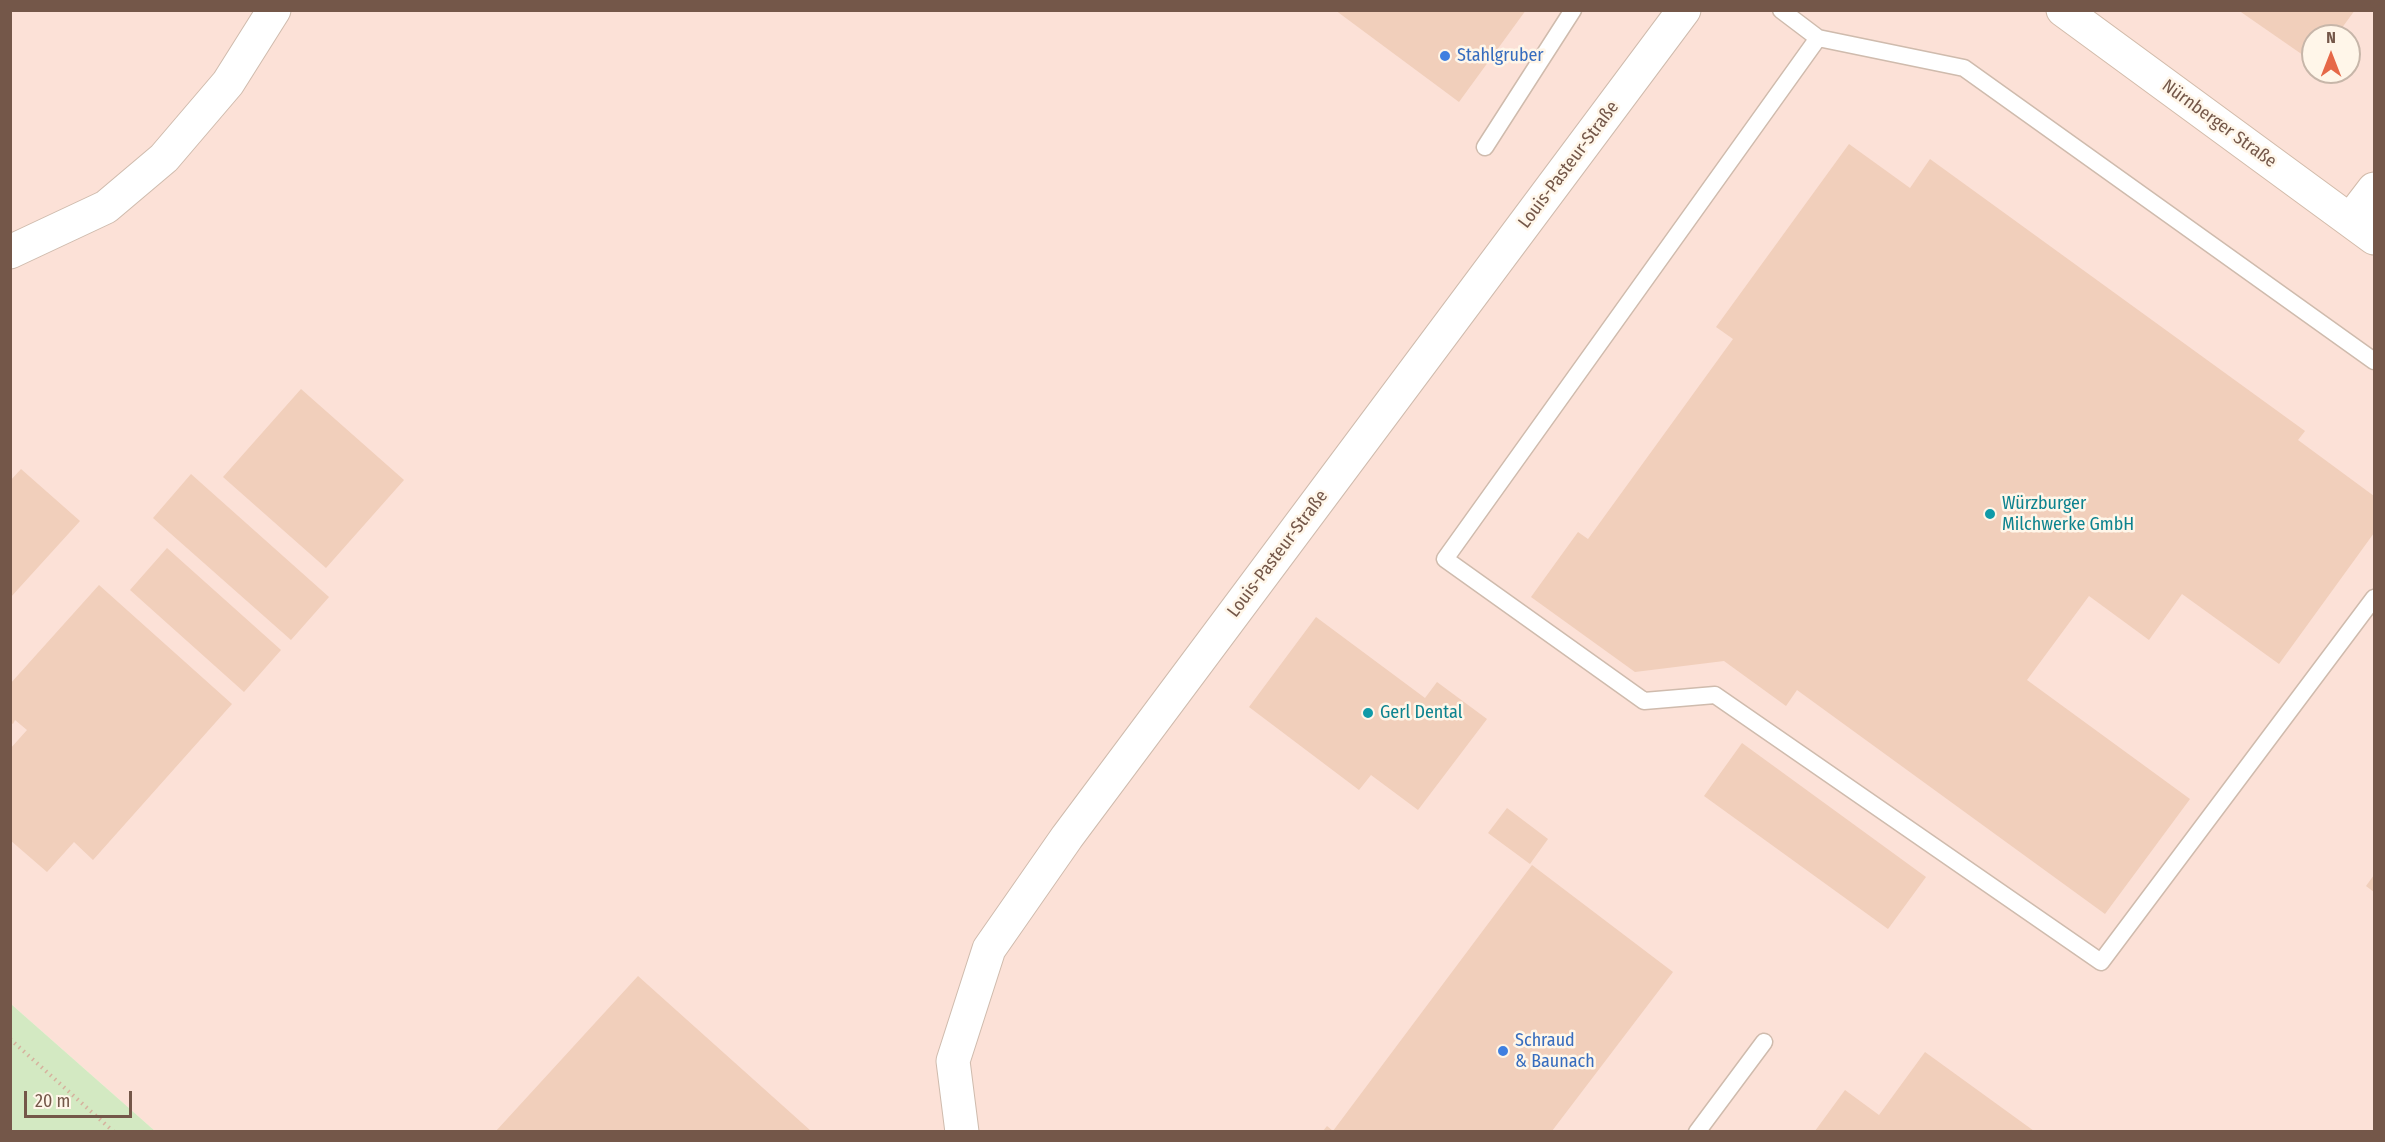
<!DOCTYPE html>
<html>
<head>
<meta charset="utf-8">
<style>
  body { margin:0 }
  #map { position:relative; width:2385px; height:1142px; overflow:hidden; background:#fcf2e3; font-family:"Fira Sans Condensed",sans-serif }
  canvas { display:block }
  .frame { position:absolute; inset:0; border:12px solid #745749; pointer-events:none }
  .north { position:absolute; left:2301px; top:24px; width:60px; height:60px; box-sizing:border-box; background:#fff6e9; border:2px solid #c7b6a9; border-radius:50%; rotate:0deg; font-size:16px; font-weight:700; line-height:24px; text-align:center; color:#745749 }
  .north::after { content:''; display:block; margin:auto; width:21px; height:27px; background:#e66848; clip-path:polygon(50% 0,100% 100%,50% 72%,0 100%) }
  .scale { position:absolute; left:24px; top:1091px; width:108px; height:27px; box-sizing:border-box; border:3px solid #745749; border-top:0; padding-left:8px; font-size:18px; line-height:21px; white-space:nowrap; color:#745749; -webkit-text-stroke:4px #fff6e9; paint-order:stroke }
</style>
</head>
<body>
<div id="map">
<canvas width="2385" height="1142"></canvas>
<div class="frame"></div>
<div class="north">N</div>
<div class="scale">20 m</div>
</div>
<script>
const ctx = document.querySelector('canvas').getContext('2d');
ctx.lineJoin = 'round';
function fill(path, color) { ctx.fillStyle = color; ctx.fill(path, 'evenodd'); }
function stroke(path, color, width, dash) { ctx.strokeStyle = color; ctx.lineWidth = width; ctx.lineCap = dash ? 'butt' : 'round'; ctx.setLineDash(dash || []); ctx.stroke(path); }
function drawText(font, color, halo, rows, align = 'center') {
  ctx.font = font + ' "Fira Sans Condensed",sans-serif'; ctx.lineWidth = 5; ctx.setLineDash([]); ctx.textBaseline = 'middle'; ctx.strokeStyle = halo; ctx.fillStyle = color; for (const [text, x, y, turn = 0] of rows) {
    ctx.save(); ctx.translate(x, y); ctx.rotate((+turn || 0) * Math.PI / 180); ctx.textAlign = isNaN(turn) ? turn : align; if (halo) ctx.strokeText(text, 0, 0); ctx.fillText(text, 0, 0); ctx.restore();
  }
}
const commercial = new Path2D(`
  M 11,11 L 2374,11 L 2374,1131 L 155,1131 L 11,1004 ZM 2313,36 L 2349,36 L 2349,72 L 2313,72 Z`);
const green = new Path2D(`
  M 10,1004 L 11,1004 L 155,1131 L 11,1131 Z`);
const building = new Path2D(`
  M 1335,10 L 1526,10 L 1459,102 Z
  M 2238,10 L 2355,10 L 2336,36 L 2313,36 L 2313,62 Z
  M 1849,144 L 1910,188 L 1930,159 L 2305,431 L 2298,440 L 2374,496 L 2374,533 L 2279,664 L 2182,594 L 2149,640 L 2089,596 L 2027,680 L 2190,799 L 2105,914 L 1797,690 L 1786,706 L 1724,661 L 1635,672 L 1531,597 L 1578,532 L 1588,539 L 1733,339 L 1716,327 Z
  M 301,389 L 404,480 L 326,568 L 223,477 Z
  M 21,469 L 80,521 L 10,598 L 10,481 Z
  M 191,474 L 329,597 L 291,640 L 153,518 Z
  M 167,548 L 281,650 L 244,692 L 130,590 Z
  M 99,585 L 232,704 L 93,860 L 74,842 L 47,872 L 10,840 L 10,749 L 27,730 L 15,720 L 13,724 L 10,722 L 10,684 Z
  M 1316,617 L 1425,698 L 1437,682 L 1487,719 L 1418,810 L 1371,775 L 1359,790 L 1249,707 Z
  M 1742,743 L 1926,877 L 1888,929 L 1704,796 Z
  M 1507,808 L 1548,839 L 1530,864 L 1488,833 Z
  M 1532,865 L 1673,972 L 1552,1131 L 1323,1131 L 1327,1126 L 1333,1131 Z
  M 2374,875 L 2374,892 L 2366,886 Z
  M 638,976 L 811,1131 L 496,1131 Z
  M 1925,1052 L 2034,1131 L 1815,1131 L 1845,1090 L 1879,1115 Z`);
const path = new Path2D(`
  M 10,1039 L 114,1132`);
const lane = new Path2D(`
  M 1781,10 L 1818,38 L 1964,68 L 2374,361
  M 1818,38 L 1445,559 L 1644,701 L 1715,695 L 2101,962 L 2374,598
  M 1485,147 L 1573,10
  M 1697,1132 L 1764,1042`);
const street = new Path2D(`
  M 10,252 L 106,207 L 164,158 L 228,83 L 274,10
  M 962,1132 L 953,1061 L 989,949 L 1067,837 L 1684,10`);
const secondary = new Path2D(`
  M 2063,10 L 2374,238
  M 2351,219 L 2374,189`);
const markers = [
  [1445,56,6,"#3f7fe0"],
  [1990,514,6,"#0f9aa8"],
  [1368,713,6,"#0f9aa8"],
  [1503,1051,6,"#3f7fe0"]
];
const shopNames = [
  ["Stahlgruber",1457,56],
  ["Schraud",1515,1041],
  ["& Baunach",1515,1062]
];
const streetNames = [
  ["Nürnberger Straße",2219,124,36],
  ["Louis-Pasteur-Straße",1569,165,-53],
  ["Louis-Pasteur-Straße",1278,554,-53]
];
const cultureNames = [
  ["Würzburger",2002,504],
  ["Milchwerke GmbH",2002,525],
  ["Gerl Dental",1380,713]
];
fill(commercial, '#fce1d7');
fill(green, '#d3e9c2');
fill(building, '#f1cfbb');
stroke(lane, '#cfbbad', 19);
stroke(street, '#cfbbad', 35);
stroke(secondary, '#d2bbaa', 35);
stroke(path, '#d6b29e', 4, [1.5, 4.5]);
stroke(lane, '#fff', 16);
stroke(street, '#fff', 33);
stroke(secondary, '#fff', 33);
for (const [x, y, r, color] of markers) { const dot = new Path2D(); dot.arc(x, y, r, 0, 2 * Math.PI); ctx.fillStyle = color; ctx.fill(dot); stroke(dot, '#fff6e9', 2); }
drawText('18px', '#366cbe', '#fff6e9', shopNames, 'left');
drawText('18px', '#745749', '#fff6e9', streetNames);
drawText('18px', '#0d838f', '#fff6e9', cultureNames, 'left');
</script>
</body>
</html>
